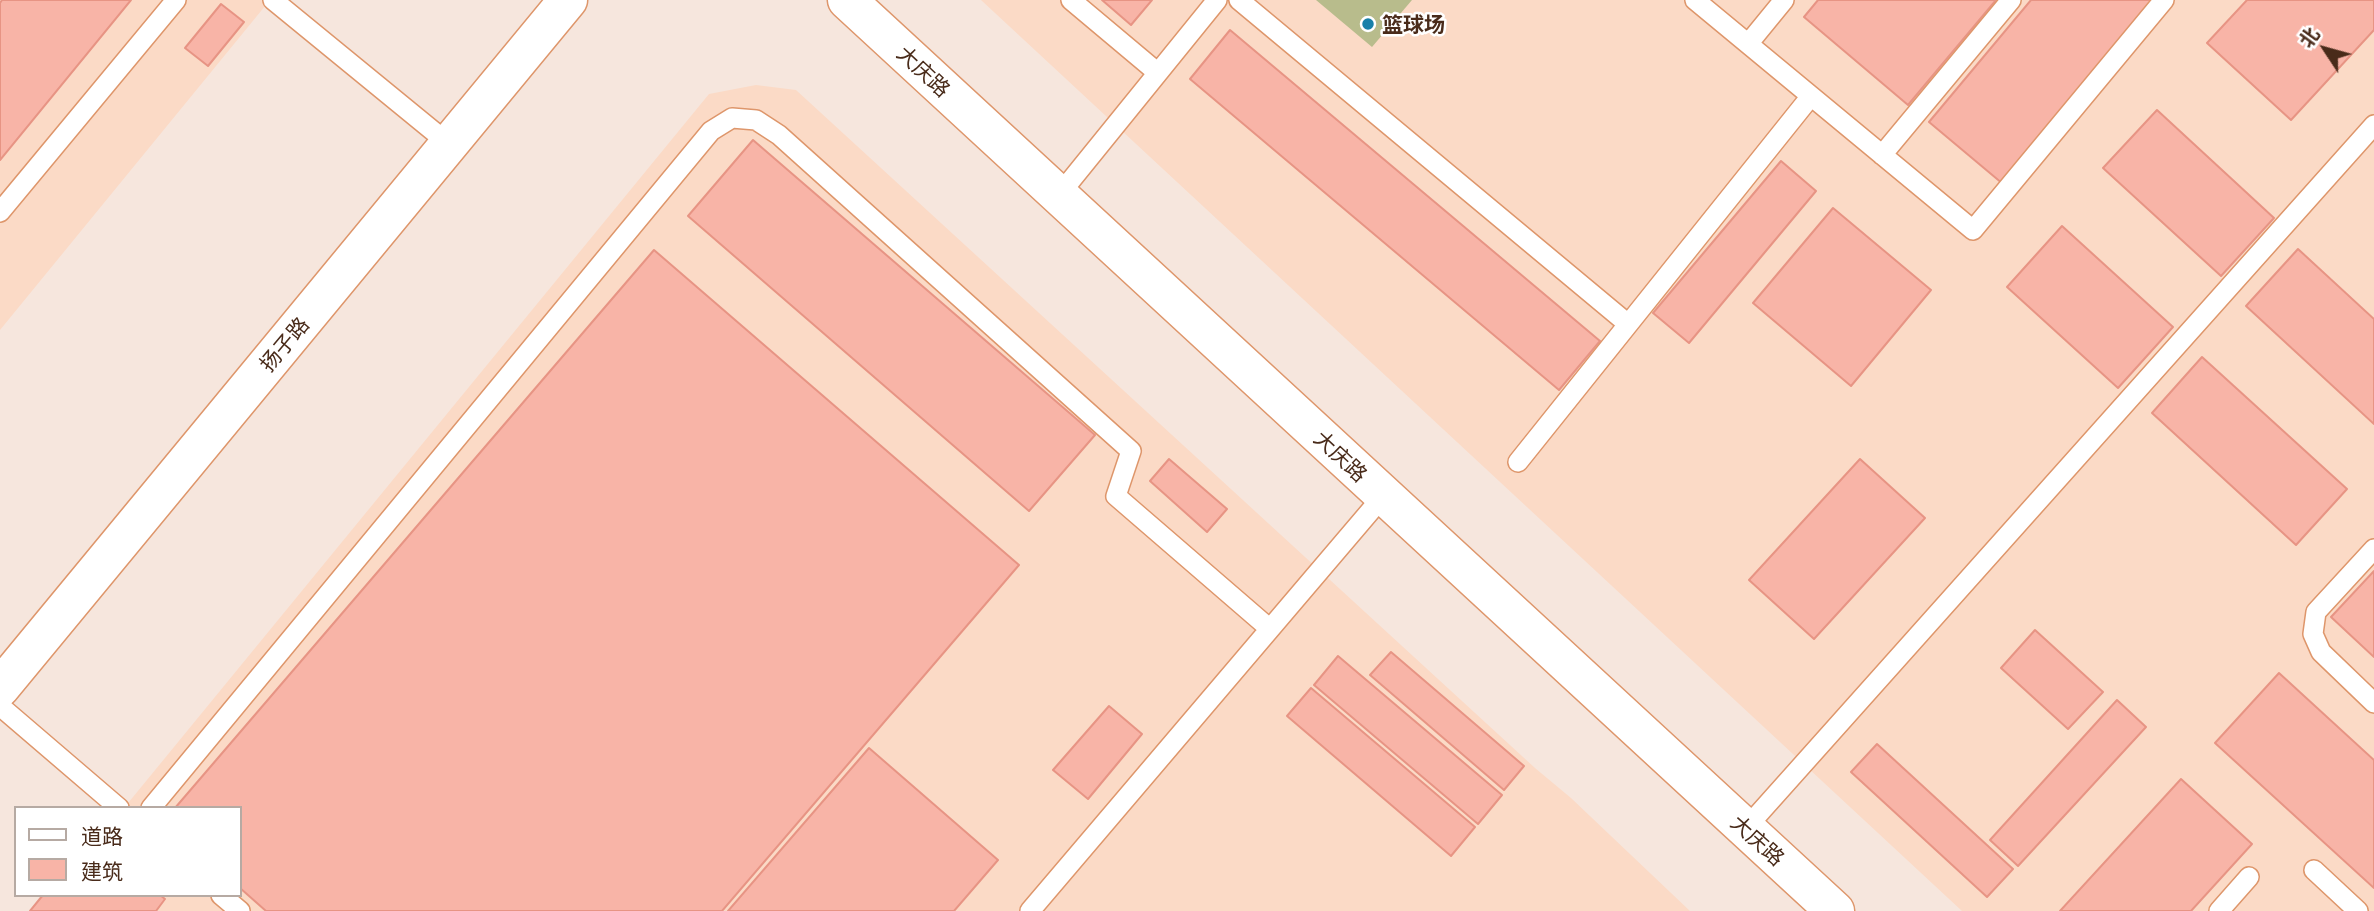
<!DOCTYPE html>
<html>
<head>
<meta charset="utf-8">
<style>
  body { margin:0 }
  #map { position:relative; width:2374px; height:911px; overflow:hidden; background:#f6e6dd; font-family:Georgia,"Noto Sans SC",serif }
  canvas { display:block }
  .legend { position:absolute; left:14px; top:806px; width:228px; height:91px; box-sizing:border-box; background:#fff; border:2px solid #b6aaa3; margin:0; padding:9px 12px; list-style:none; font-size:21px; color:#492b1a }
  .legend li { display:flex; align-items:center; gap:14px; height:35px }
  .legend b { width:35px; border:2px solid #b6aaa3 }
  .north { position:absolute; left:2290px; top:14px; width:70px; height:70px; -webkit-text-stroke:5px #fff; paint-order:stroke; rotate:306deg; font-size:19px; font-weight:700; line-height:28px; text-align:center; color:#492b1a }
  .north::after { content:''; display:block; margin:auto; width:24px; height:32px; background:#492b1a; clip-path:polygon(50% 0,100% 100%,50% 72%,0 100%) }
</style>
</head>
<body>
<div id="map">
<canvas width="2374" height="911"></canvas>
<ul class="legend">
<li><b style="height:9px;background:#fff"></b>道路</li>
<li><b style="height:19px;background:#f8b4a7"></b>建筑</li>
</ul>
<div class="north">北</div>
</div>
<script>
const ctx = document.querySelector('canvas').getContext('2d');
ctx.lineJoin = 'round';
function fill(path, color) { ctx.fillStyle = color; ctx.fill(path, 'evenodd'); }
function stroke(path, color, width, dash) { ctx.strokeStyle = color; ctx.lineWidth = width; ctx.lineCap = dash ? 'butt' : 'round'; ctx.setLineDash(dash || []); ctx.stroke(path); }
function drawText(font, color, halo, rows, align = 'center') {
  ctx.font = font + ' Georgia,"Noto Sans SC",serif'; ctx.lineWidth = 5; ctx.setLineDash([]); ctx.textBaseline = 'middle'; ctx.strokeStyle = halo; ctx.fillStyle = color; for (const [text, x, y, turn = 0] of rows) {
    ctx.save(); ctx.translate(x, y); ctx.rotate((+turn || 0) * Math.PI / 180); ctx.textAlign = isNaN(turn) ? turn : align; if (halo) ctx.strokeText(text, 0, 0); ctx.fillText(text, 0, 0); ctx.restore();
  }
}
const built = new Path2D(`
  M 0,0 L 270,0 L 0,330 Z
  M 981,0 L 2374,0 L 2374,911 L 1962,911 Z
  M 756,85 L 796,90 L 1535,768 L 1571,798 L 1690,911 L 40,911 L 53,895 L 240,895 L 240,808 L 124,808 L 709,94 Z`);
const green = new Path2D(`
  M 1316,0 L 1412,0 L 1372,47 Z`);
const building = new Path2D(`
  M 2,0 L 131,0 L 0,160 L 0,3 Z
  M 1102,0 L 1152,0 L 1131,25 Z
  M 1818,0 L 1996,0 L 1908,105 L 1804,17 Z
  M 2031,0 L 2157,0 L 2003,184 L 1929,122 Z
  M 2247,0 L 2374,0 L 2374,30 L 2291,120 L 2207,43 Z
  M 221,4 L 244,22 L 208,66 L 185,48 Z
  M 1230,30 L 1600,341 L 1559,390 L 1190,79 Z
  M 2157,110 L 2274,218 L 2221,276 L 2103,168 Z
  M 753,140 L 1095,435 L 1029,511 L 688,216 Z
  M 1781,161 L 1816,191 L 1689,343 L 1653,313 Z
  M 1833,208 L 1931,290 L 1851,386 L 1753,303 Z
  M 2062,226 L 2173,327 L 2118,388 L 2007,287 Z
  M 2298,249 L 2374,319 L 2374,424 L 2246,306 Z
  M 654,250 L 1019,565 L 722,911 L 266,911 L 240,888 L 240,808 L 175,808 Z
  M 2202,357 L 2347,489 L 2296,545 L 2152,413 Z
  M 1169,459 L 1227,509 L 1207,532 L 1150,481 Z
  M 1860,459 L 1925,518 L 1814,639 L 1749,580 Z
  M 2374,571 L 2374,657 L 2331,617 Z
  M 2035,630 L 2103,692 L 2068,729 L 2001,668 Z
  M 1391,652 L 1524,766 L 1504,790 L 1370,675 Z
  M 1338,656 L 1502,795 L 1478,824 L 1314,685 Z
  M 2279,673 L 2374,760 L 2374,888 L 2215,743 Z
  M 1311,688 L 1475,827 L 1451,856 L 1287,716 Z
  M 2117,700 L 2146,727 L 2018,866 L 1990,840 Z
  M 1109,706 L 1142,734 L 1088,799 L 1053,770 Z
  M 1877,744 L 2013,869 L 1987,897 L 1851,772 Z
  M 869,748 L 998,860 L 954,911 L 728,911 Z
  M 2181,779 L 2252,844 L 2191,911 L 2060,911 Z
  M 43,895 L 160,895 L 165,899 L 156,911 L 30,911 Z`);
const lane = new Path2D(`
  M 273,0 L 449,144
  M 1071,0 L 1158,73
  M 1239,0 L 1628,324
  M 1695,0 L 1973,230 L 2164,0
  M 1748,44 L 1784,0
  M 1882,155 L 2011,0
  M 1059,195 L 1217,0
  M 0,212 L 176,0
  M 1518,462 L 1811,96
  M 2374,549 L 2316,612 L 2313,634 L 2321,652 L 2374,703
  M 0,706 L 119,808
  M 151,808 L 711,131 L 732,118 L 756,120 L 779,135 L 1131,451 L 1116,496 L 1270,629
  M 1746,828 L 2374,125
  M 2314,870 L 2358,911
  M 221,895 L 240,911
  M 1030,911 L 1384,495
  M 2219,911 L 2249,877`);
const secondary = new Path2D(`
  M 847,0 L 1835,911
  M 0,688 L 568,0`);
const markers = [
  [1368,24,7,"#1780a9"]
];
const poiNames = [
  ["篮球场",1382,24]
];
const streetNames = [
  ["大庆路",924,71,43],
  ["扬子路",284,344,-50],
  ["大庆路",1341,456,43],
  ["大庆路",1758,840,42]
];
fill(built, '#fbdac6');
fill(green, '#b8bc8c');
fill(building, '#f8b4a7');
stroke(building, '#e79484', 2);
stroke(lane, '#de966b', 22);
stroke(secondary, '#de966b', 41);
stroke(lane, '#fff', 19);
stroke(secondary, '#fff', 38);
for (const [x, y, r, color] of markers) { const dot = new Path2D(); dot.arc(x, y, r, 0, 2 * Math.PI); ctx.fillStyle = color; ctx.fill(dot); stroke(dot, '#fff', 2.5); }
drawText('bold 21px', '#492b1a', '#fff', poiNames, 'left');
drawText('21px', '#492b1a', '#fff', streetNames);
</script>
</body>
</html>
